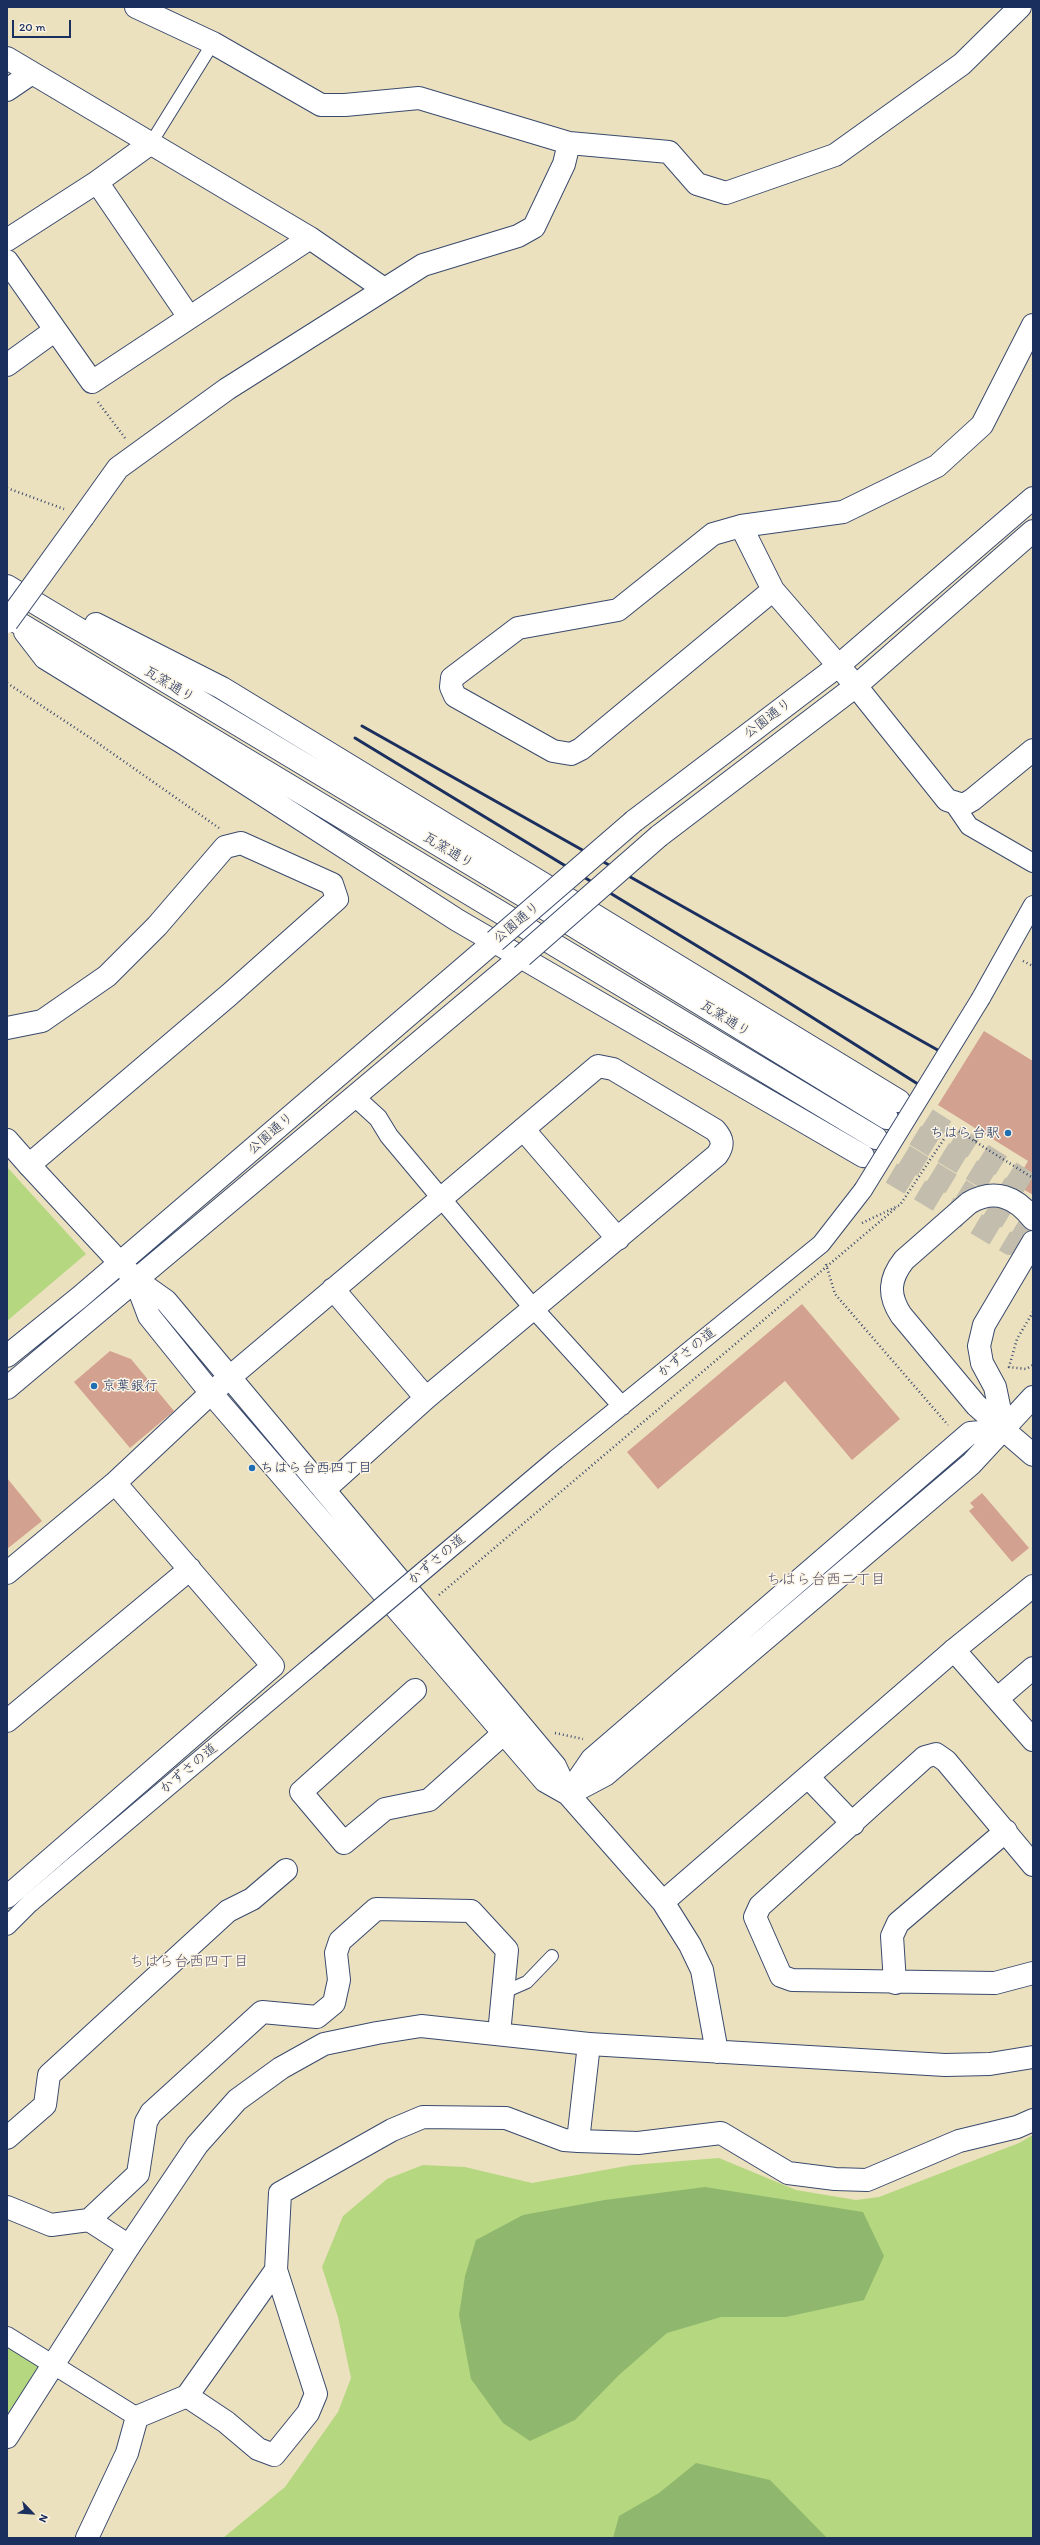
<!DOCTYPE html>
<html>
<head>
<meta charset="utf-8">
<style>
  body { margin:0 }
  #map { position:relative; width:1040px; height:2545px; overflow:hidden; background:#ece1bf; font-family:Itim,sans-serif }
  canvas { display:block }
  .frame { position:absolute; inset:0; border:8px solid #1b2f5e; pointer-events:none }
  .north { position:absolute; left:12px; top:2493px; width:40px; height:40px; -webkit-text-stroke:3px #fcf5e5; paint-order:stroke; rotate:115deg; font-size:11px; font-weight:700; line-height:16px; text-align:center; color:#1b2f5e }
  .north::after { content:''; display:block; margin:auto; width:14px; height:18px; background:#1b2f5e; clip-path:polygon(50% 0,100% 100%,50% 72%,0 100%) }
  .scale { position:absolute; left:12px; top:20px; width:59px; height:18px; box-sizing:border-box; border:2px solid #1b2f5e; border-top:0; padding-left:5px; font-size:12px; line-height:14px; white-space:nowrap; color:#1b2f5e; -webkit-text-stroke:3px #fcf5e5; paint-order:stroke }
</style>
</head>
<body>
<div id="map">
<canvas width="1040" height="2545"></canvas>
<div class="frame"></div>
<div class="north">N</div>
<div class="scale">20 m</div>
</div>
<script>
const ctx = document.querySelector('canvas').getContext('2d');
ctx.lineJoin = 'round';
function fill(path, color) { ctx.fillStyle = color; ctx.fill(path, 'evenodd'); }
function stroke(path, color, width, dash) { ctx.strokeStyle = color; ctx.lineWidth = width; ctx.lineCap = dash ? 'butt' : 'round'; ctx.setLineDash(dash || []); ctx.stroke(path); }
function drawText(font, color, halo, rows, align = 'center') {
  ctx.font = font + ' Itim,"Klee One",sans-serif'; ctx.lineWidth = 3; ctx.setLineDash([]); ctx.textBaseline = 'middle'; ctx.strokeStyle = halo; ctx.fillStyle = color; for (const [text, x, y, turn = 0] of rows) {
    ctx.save(); ctx.translate(x, y); ctx.rotate((+turn || 0) * Math.PI / 180); ctx.textAlign = isNaN(turn) ? turn : align; if (halo) ctx.strokeText(text, 0, 0); ctx.fillText(text, 0, 0); ctx.restore();
  }
}
const green = new Path2D(`
  M 7,1167 L 86,1254 L 7,1321 Z
  M 1033,2135 L 1033,2538 L 223,2538 L 285,2487 L 338,2412 L 351,2378 L 338,2317 L 322,2267 L 343,2216 L 387,2179 L 423,2165 L 465,2167 L 532,2183 L 632,2165 L 719,2158 L 796,2190 L 856,2200 L 879,2197 L 1019,2143 Z
  M 7,2336 L 55,2364 L 7,2437 Z`);
const forest = new Path2D(`
  M 705,2187 L 863,2212 L 884,2256 L 864,2300 L 786,2317 L 721,2317 L 667,2333 L 619,2375 L 575,2420 L 530,2441 L 503,2423 L 471,2379 L 459,2315 L 465,2276 L 476,2240 L 523,2215 L 605,2200 Z
  M 696,2463 L 770,2480 L 827,2538 L 613,2538 L 619,2516 L 659,2493 Z`);
const building = new Path2D(`
  M 984,1031 L 1033,1061 L 1033,1195 L 1015,1184 L 1028,1161 L 938,1105 Z
  M 802,1304 L 900,1419 L 852,1460 L 785,1381 L 658,1489 L 627,1452 Z
  M 110,1351 L 131,1359 L 174,1411 L 130,1448 L 74,1382 Z
  M 7,1478 L 42,1521 L 7,1549 Z
  M 982,1493 L 1029,1548 L 1012,1562 L 969,1511 L 974,1507 L 970,1503 Z`);
const tertiaryTunnel = new Path2D(`
  M 899,1101 L 1033,1186
  M 887,1118 L 1021,1200
  M 876,1138 L 1033,1234
  M 863,1156 L 1010,1244 L 1033,1243`);
const path = new Path2D(`
  M 98,402 L 125,438
  M 7,488 L 64,509
  M 7,683 L 92,739 L 219,828
  M 1023,961 L 1033,966
  M 975,1141 L 980,1133
  M 862,1223 L 900,1205 L 952,1127 L 1033,1178
  M 826,1264 L 835,1294 L 948,1425
  M 1033,1312 L 1017,1339 L 1009,1367 L 1026,1369 L 1033,1365
  M 439,1595 L 897,1207
  M 555,1733 L 583,1739`);
const service = new Path2D(`
  M 151,143 L 213,43
  M 502,1993 L 527,1982 L 552,1956`);
const pedestrian = new Path2D(`
  M 954,804 L 969,826 L 1033,863
  M 981,998 L 1033,905
  M 355,1097 L 378,1118 L 389,1136 L 534,1309 L 622,1406
  M 556,1459 L 821,1244 L 863,1190
  M 7,1926 L 30,1903 L 317,1661
  M 7,2336 L 137,2417`);
const minor = new Path2D(`
  M 136,7 L 213,43 L 321,105 L 345,105 L 419,98 L 569,143 L 669,152 L 697,184 L 726,193 L 835,155 L 962,64 L 1020,7
  M 7,58 L 310,238 L 384,289
  M 7,90 L 32,73
  M 97,182 L 189,317
  M 7,240 L 97,182 L 151,143
  M 7,261 L 92,382 L 310,238
  M 7,365 L 54,331
  M 83,517 L 118,468 L 227,389 L 423,265 L 518,236 L 534,227 L 564,164 L 569,143
  M 741,526 L 773,590 L 856,686 L 947,800 L 963,805 L 972,800 L 1033,750
  M 773,590 L 581,749 L 571,754 L 553,751 L 455,696 L 451,687 L 452,678 L 518,628 L 618,610 L 713,534 L 741,526 L 843,512 L 937,466 L 982,425 L 1033,325
  M 7,1028 L 42,1021 L 107,976 L 157,926 L 225,847 L 241,843 L 332,884 L 337,899 L 229,995 L 29,1165 L 7,1140
  M 523,1129 L 618,1239
  M 333,1289 L 426,1398
  M 1004,1430 L 976,1405 L 901,1315 C 888,1295 889,1279 904,1260 L 969,1203 C 995,1188 1016,1197 1033,1219
  M 1004,1430 L 995,1387 L 982,1363 L 979,1346 L 984,1325 L 1033,1242
  M 7,1573 L 115,1483 L 211,1393 L 598,1066 L 613,1069 L 715,1130 C 723,1139 724,1145 717,1155 L 426,1398 L 325,1489
  M 954,1650 L 1033,1740
  M 415,1690 L 301,1792 L 344,1843 L 385,1809 L 429,1800 L 504,1733
  M 997,1699 L 1033,1668
  M 7,1721 L 190,1569
  M 809,1778 L 853,1824
  M 1033,1865 L 946,1761 L 936,1754 L 925,1757 L 760,1906 L 755,1917 L 781,1976 L 792,1980 L 995,1983 L 1033,1973
  M 7,1897 L 273,1666 L 115,1483
  M 895,1983 L 892,1936 L 898,1923 L 1006,1831
  M 7,2138 L 45,2105 L 49,2075 L 228,1911 L 252,1899 L 286,1870
  M 578,2141 L 589,2044
  M 7,2207 L 51,2225 L 89,2220 L 138,2174 L 146,2122 L 151,2113 L 262,2012 L 317,2017 L 334,2003 L 339,1980 L 336,1953 L 340,1941 L 376,1909 L 471,1911 L 507,1950 L 499,2034
  M 89,2220 L 129,2246
  M 187,2396 L 226,2422 L 258,2449 L 274,2455 L 308,2413 L 316,2394 L 276,2270
  M 87,2538 L 127,2453 L 137,2417 L 187,2396 L 276,2270 L 280,2193 L 392,2130 L 423,2117 L 506,2118 L 564,2140 L 578,2141 L 638,2143 L 721,2133 L 788,2173 L 835,2179 L 867,2180 L 959,2141 L 1017,2127 L 1033,2120`);
const tertiary = new Path2D(`
  M 7,586 L 559,917 L 887,1118
  M 7,616 L 876,1138
  M 96,624 L 222,688 L 899,1101
  M 25,632 L 45,658 L 183,743 L 457,920 L 863,1156
  M 634,821 L 838,666 L 1033,498
  M 659,836 L 856,686 L 1033,531
  M 29,1165 L 135,1279 L 166,1301 L 555,1766 L 568,1794 L 663,1902 L 690,1945 L 702,1970 L 717,2052
  M 135,1279 L 149,1316 L 211,1393 L 545,1781 L 568,1794
  M 7,1356 L 80,1297 L 495,941
  M 7,1388 L 522,956
  M 571,1793 L 605,1775 L 971,1464 L 1033,1397
  M 568,1794 L 592,1759 L 970,1433 L 1004,1430 L 1033,1455
  M 663,1902 L 954,1650 L 1033,1586
  M 7,2437 L 129,2246 L 197,2145 L 237,2100 L 281,2068 L 324,2044 L 377,2033 L 421,2026 L 589,2044 L 945,2065 L 990,2064 L 1033,2057`);
const rail = new Path2D(`
  M 362,726 L 943,1053
  M 355,738 L 745,975 L 921,1086`);
const pedestrianBridge = new Path2D(`
  M 863,1190 L 981,998
  M 317,1661 L 556,1459`);
const minorBridge = new Path2D(`
  M 7,622 L 83,517`);
const tertiaryBridge = new Path2D(`
  M 495,941 L 634,821
  M 522,956 L 659,836`);
const markers = [
  [1008,1133,4,"#1f6fb2"],
  [94,1386,4,"#1f6fb2"],
  [252,1468,4,"#1f6fb2"]
];
const streetNames = [
  ["瓦窯通り",169,685,31],
  ["公園通り",768,719,-37],
  ["瓦窯通り",448,851,31],
  ["公園通り",517,923,-40],
  ["瓦窯通り",725,1019,32],
  ["公園通り",271,1134,-41],
  ["かずさの道",687,1353,-39],
  ["かずさの道",437,1560,-40],
  ["かずさの道",189,1769,-40]
];
const poiNames = [
  ["ちはら台駅",1000,1133,"right"],
  ["京葉銀行",102,1386],
  ["ちはら台西四丁目",260,1468]
];
const neighbourhoodNames = [
  ["ちはら台西二丁目",826,1580],
  ["ちはら台西四丁目",189,1962]
];
fill(green, '#b4d780');
fill(forest, '#8fb86e');
fill(building, '#d3a18f');
stroke(tertiaryTunnel, '#c2bdac', 22, [22, 11]);
stroke(service, '#3a4a6d', 14);
stroke(pedestrian, '#3a4a6d', 20);
stroke(minor, '#3a4a6d', 24);
stroke(tertiary, '#3a4a6d', 24);
stroke(path, '#3a4a6d', 2.5, [1, 3]);
stroke(service, '#fff', 12);
stroke(pedestrian, '#fff', 18);
stroke(minor, '#fff', 22);
stroke(tertiary, '#fff', 22);
stroke(rail, '#1b2f5e', 3);
stroke(pedestrianBridge, '#3a4a6d', 20, []);
stroke(minorBridge, '#3a4a6d', 24, []);
stroke(tertiaryBridge, '#3a4a6d', 24, []);
stroke(pedestrianBridge, '#fff', 18);
stroke(minorBridge, '#fff', 22);
stroke(tertiaryBridge, '#fff', 22);
for (const [x, y, r, color] of markers) { const dot = new Path2D(); dot.arc(x, y, r, 0, 2 * Math.PI); ctx.fillStyle = color; ctx.fill(dot); stroke(dot, '#fcf5e5', 1.5); }
drawText('14px', '#1b2f5e', '#fcf5e5', streetNames);
drawText('14px', '#1b2f5e', '#fcf5e5', poiNames, 'left');
drawText('15px', '#5b576f', '#fcf5e5', neighbourhoodNames);
</script>
</body>
</html>
